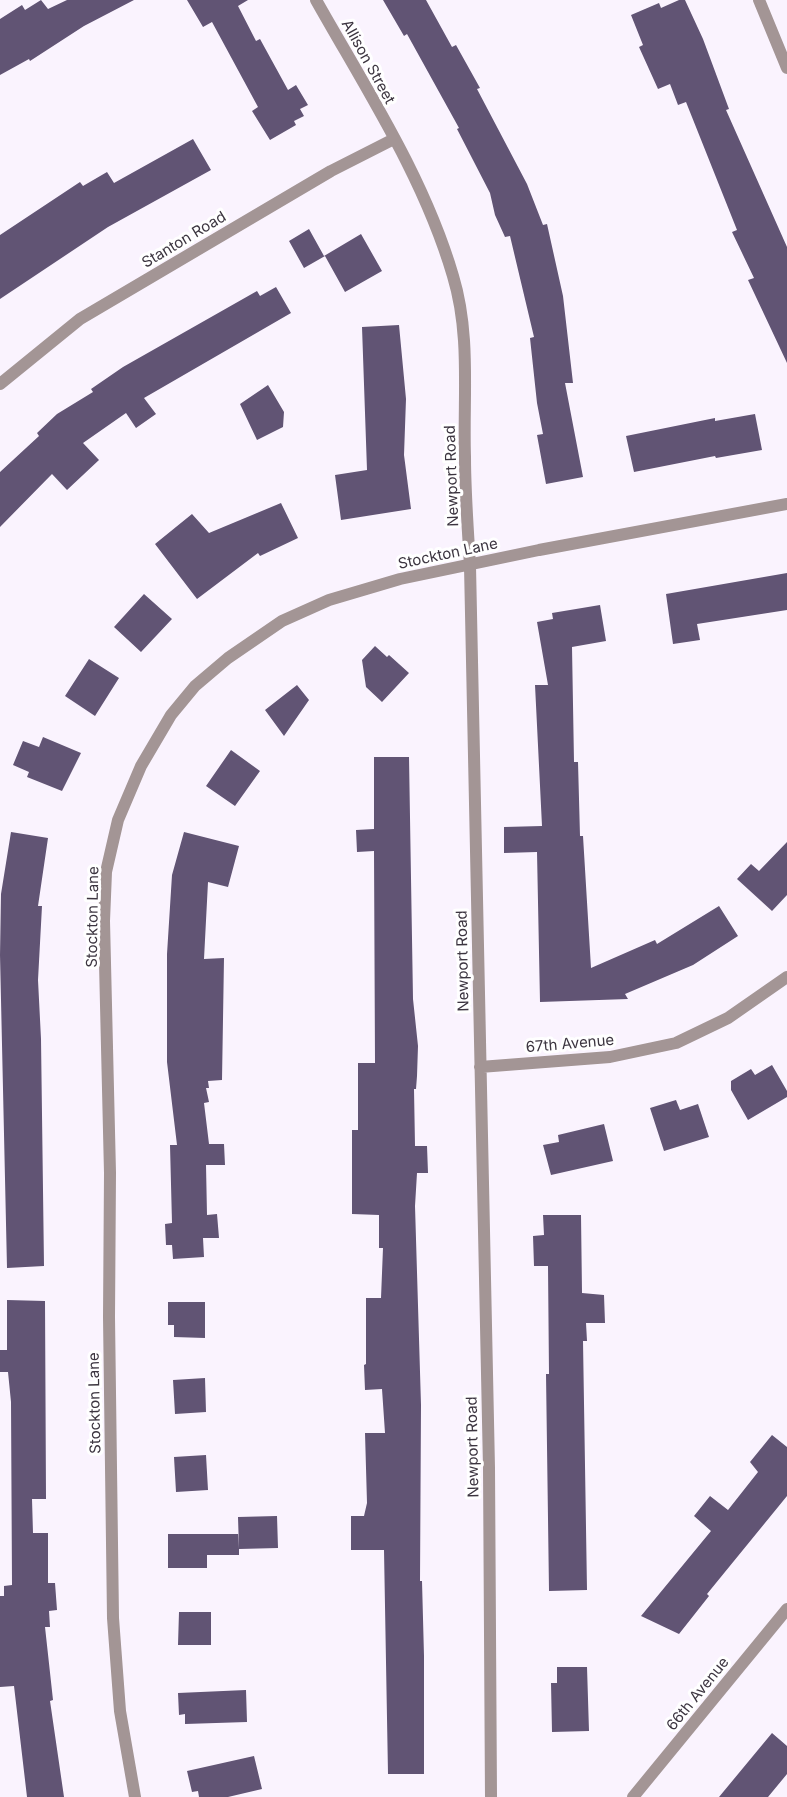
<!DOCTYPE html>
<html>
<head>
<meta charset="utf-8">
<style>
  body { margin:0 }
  canvas { display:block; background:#faf3fe }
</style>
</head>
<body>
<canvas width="787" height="1797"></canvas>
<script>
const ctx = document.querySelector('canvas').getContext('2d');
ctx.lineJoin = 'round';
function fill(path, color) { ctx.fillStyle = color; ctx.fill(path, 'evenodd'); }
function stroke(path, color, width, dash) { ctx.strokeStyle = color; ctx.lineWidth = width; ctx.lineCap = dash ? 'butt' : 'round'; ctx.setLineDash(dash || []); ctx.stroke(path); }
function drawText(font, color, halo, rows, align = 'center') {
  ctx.font = font + ' Inter,sans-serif'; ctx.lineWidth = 6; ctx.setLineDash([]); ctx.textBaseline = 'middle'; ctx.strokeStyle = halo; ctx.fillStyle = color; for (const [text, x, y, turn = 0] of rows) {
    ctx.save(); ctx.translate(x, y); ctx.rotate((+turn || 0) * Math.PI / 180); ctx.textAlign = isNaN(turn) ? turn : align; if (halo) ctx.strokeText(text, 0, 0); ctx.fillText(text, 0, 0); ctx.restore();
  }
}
const building = new Path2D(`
  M 41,0 L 48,9 L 67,0 L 134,0 L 84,26 L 30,61 L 29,59 L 0,75 L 0,19 L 22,5 L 25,10 Z
  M 187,0 L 248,0 L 238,6 L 256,41 L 260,39 L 288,90 L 296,85 L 308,105 L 300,109 L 304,116 L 294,121 L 296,125 L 270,140 L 252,111 L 258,107 L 212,22 L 203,27 Z
  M 383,0 L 426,0 L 452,47 L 456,45 L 480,88 L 477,89 L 527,184 L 543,225 L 547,224 L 563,296 L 573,383 L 565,383 L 583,477 L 546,484 L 537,435 L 543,434 L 537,403 L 530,338 L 534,337 L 510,236 L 505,237 L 495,215 L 490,193 L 457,129 L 459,128 L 407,34 L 404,36 Z
  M 679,0 L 685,0 L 703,39 L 729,109 L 726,110 L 787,247 L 787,363 L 748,280 L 754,278 L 732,232 L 737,230 L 686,102 L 678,105 L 670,84 L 658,89 L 639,47 L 643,45 L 631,15 L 659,3 L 661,8 Z
  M 193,139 L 211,170 L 108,227 L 0,299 L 0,235 L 80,182 L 83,186 L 107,172 L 114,183 Z
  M 309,229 L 324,256 L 361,234 L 382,271 L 345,292 L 325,256 L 304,268 L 289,241 Z
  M 276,287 L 291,313 L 144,398 L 156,414 L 136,428 L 126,413 L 83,443 L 99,460 L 67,490 L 52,474 L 0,527 L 0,472 L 39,436 L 37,433 L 57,414 L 93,392 L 91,389 L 123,367 L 257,291 L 260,296 Z
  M 399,325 L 406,399 L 404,455 L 411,509 L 341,520 L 335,475 L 367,470 L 362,327 Z
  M 268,385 L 284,412 L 283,427 L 257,440 L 240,404 Z
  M 755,414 L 762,450 L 716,458 L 715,456 L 634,472 L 626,436 L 715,418 L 715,421 Z
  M 281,503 L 298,538 L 260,556 L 258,553 L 197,599 L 155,544 L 192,514 L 209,533 Z
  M 787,573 L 787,610 L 697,624 L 700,640 L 673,644 L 666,594 Z
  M 144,594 L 172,619 L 141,652 L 114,627 Z
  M 600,605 L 606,641 L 572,647 L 574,762 L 578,762 L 580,836 L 583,836 L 591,968 L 655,940 L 657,944 L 719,906 L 738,936 L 693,965 L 625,994 L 628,999 L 540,1002 L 537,852 L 504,853 L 504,827 L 542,826 L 535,685 L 548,685 L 537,622 L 553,619 L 552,613 Z
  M 375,646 L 387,657 L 389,655 L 409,673 L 382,702 L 366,687 L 362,660 Z
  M 89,659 L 119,678 L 95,716 L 65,696 Z
  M 297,685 L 309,700 L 284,736 L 265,710 Z
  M 43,737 L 81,753 L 62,791 L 27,777 L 29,772 L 13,765 L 23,741 L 39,747 Z
  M 231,750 L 260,771 L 235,806 L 206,786 Z
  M 374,757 L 409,757 L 413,999 L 418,1046 L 417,1076 L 416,1089 L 414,1089 L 415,1146 L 427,1146 L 428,1173 L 417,1173 L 415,1206 L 421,1405 L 420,1581 L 422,1581 L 424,1656 L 424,1774 L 388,1774 L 384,1550 L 351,1550 L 351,1516 L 364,1516 L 367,1503 L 365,1433 L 385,1433 L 382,1389 L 365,1390 L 364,1365 L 366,1364 L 366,1298 L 381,1298 L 383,1248 L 379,1248 L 379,1215 L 352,1214 L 352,1130 L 358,1130 L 358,1063 L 375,1063 L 374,851 L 357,852 L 356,830 L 374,829 Z
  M 11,832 L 48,838 L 38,906 L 42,906 L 38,980 L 41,1039 L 44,1266 L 7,1268 L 0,955 L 1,894 Z
  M 184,832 L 239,846 L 228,887 L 208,882 L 204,959 L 224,958 L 222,1080 L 208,1081 L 209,1088 L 206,1088 L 209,1102 L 204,1103 L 209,1144 L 224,1144 L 225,1165 L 206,1165 L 207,1215 L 217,1214 L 219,1238 L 203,1238 L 204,1257 L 173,1259 L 172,1245 L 166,1245 L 165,1224 L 172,1223 L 170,1145 L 177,1145 L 167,1062 L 167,954 L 172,875 Z
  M 787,842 L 787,895 L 772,911 L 737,879 L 751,864 L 759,871 Z
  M 772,1065 L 787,1091 L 787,1097 L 748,1120 L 731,1090 L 731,1081 L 751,1069 L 755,1075 Z
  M 676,1100 L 680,1110 L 698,1104 L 709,1137 L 664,1151 L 650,1108 Z
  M 604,1124 L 613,1161 L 551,1175 L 543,1145 L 559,1142 L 558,1135 Z
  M 543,1215 L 581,1215 L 582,1293 L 604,1295 L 605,1323 L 586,1323 L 587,1341 L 583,1341 L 587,1590 L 549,1591 L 546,1374 L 549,1374 L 548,1266 L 534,1266 L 533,1236 L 544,1235 Z
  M 7,1300 L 45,1301 L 46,1499 L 32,1499 L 33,1533 L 48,1533 L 48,1583 L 55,1583 L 57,1610 L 49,1611 L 50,1627 L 45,1627 L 53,1700 L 50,1701 L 64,1797 L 27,1797 L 14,1686 L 0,1687 L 0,1596 L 4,1596 L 4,1586 L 12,1585 L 11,1402 L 8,1372 L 0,1372 L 0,1350 L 7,1350 Z
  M 168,1302 L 205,1302 L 205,1338 L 174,1337 L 174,1325 L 168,1325 Z
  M 205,1378 L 206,1412 L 175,1414 L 173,1380 Z
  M 772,1435 L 787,1447 L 787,1496 L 707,1594 L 709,1596 L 679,1634 L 641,1616 L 711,1531 L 694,1516 L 710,1496 L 728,1510 L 758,1472 L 750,1462 Z
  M 206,1455 L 208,1490 L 176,1492 L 174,1457 Z
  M 277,1516 L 278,1548 L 239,1549 L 238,1517 Z
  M 168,1534 L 239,1534 L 239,1555 L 207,1555 L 207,1568 L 168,1568 Z
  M 179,1612 L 211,1612 L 211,1645 L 178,1645 Z
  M 557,1667 L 587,1667 L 589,1731 L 552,1732 L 551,1683 L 557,1683 Z
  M 246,1690 L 247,1722 L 185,1724 L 185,1714 L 179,1715 L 178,1693 Z
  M 772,1733 L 787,1746 L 787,1774 L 768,1797 L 719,1797 Z
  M 254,1756 L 262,1789 L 228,1797 L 199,1797 L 198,1791 L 192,1792 L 187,1771 Z`);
const street = new Path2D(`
  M 316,0 C 366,89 424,177 453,276 C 471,335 463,397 465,457 C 465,493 468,530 470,566 L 489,1468 L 491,1797
  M 759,0 L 787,68
  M 0,384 L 80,319 L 331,171 L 394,139
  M 480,1067 L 610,1057 L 676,1043 L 728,1018 L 787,977
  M 135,1797 L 120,1711 L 113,1618 L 109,1317 L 110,1173 L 104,921 L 106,872 L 118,820 L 141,766 L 171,715 L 195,686 L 228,658 L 282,621 L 329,600 L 400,579 L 539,550 L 787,504
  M 633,1797 L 787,1609`);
const streetNames = [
  ["Allison Street",368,62,61],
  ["Stanton Road",184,240,-31],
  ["Newport Road",452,476,-92],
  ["Stockton Lane",448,554,-12],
  ["Stockton Lane",93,917,-89],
  ["Newport Road",463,961,-91],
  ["67th Avenue",570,1044,-5],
  ["Stockton Lane",95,1403,-91],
  ["Newport Road",473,1447,-91],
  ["66th Avenue",698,1694,-51]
];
fill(building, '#615474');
stroke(street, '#a39595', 12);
drawText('15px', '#3c3540', '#fff', streetNames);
</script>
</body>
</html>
